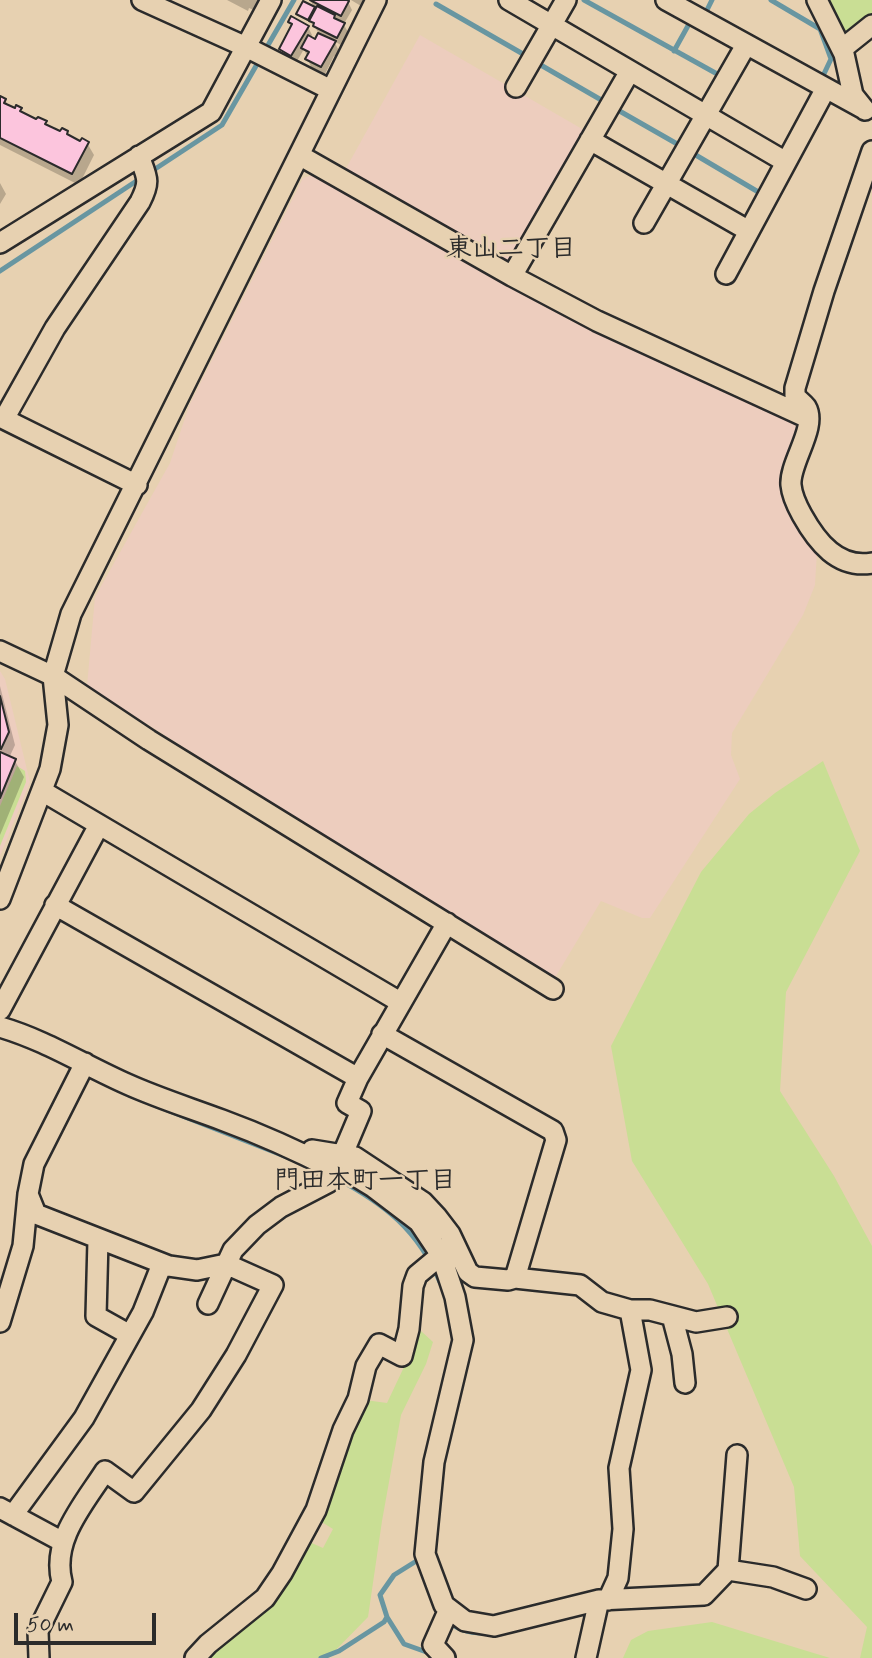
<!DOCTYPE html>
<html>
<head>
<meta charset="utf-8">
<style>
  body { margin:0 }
  #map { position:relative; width:872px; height:1658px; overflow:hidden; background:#e7d1b1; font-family:Mynerve,sans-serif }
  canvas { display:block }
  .scale { position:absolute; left:14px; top:1613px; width:142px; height:32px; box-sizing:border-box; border:4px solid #2b2b2b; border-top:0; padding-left:9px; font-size:21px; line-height:24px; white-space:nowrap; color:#2b2b2b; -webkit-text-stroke:5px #e7d1b1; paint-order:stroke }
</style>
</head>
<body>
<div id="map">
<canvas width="872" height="1658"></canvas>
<div class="scale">50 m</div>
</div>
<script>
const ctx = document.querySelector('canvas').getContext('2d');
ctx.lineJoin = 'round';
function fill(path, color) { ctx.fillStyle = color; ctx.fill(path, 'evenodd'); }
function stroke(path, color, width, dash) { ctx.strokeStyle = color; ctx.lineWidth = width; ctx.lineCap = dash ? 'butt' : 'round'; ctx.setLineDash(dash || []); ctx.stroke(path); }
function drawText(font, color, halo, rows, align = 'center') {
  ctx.font = font + ' Mynerve,"Klee One",sans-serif'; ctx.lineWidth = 5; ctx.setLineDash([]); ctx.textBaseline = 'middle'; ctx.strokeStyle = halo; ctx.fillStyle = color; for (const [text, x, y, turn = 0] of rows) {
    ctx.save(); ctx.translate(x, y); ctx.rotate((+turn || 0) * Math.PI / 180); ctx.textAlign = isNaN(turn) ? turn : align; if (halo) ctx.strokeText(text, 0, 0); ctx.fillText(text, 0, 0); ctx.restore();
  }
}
const built = new Path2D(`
  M 420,35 L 589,133 L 513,263 L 505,265 L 413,208 L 344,172 Z
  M 313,175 L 579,325 L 793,421 L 799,431 L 782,484 L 817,552 L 815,585 L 803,615 L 732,733 L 731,755 L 740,779 L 650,918 L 642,918 L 601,901 L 556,976 L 547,977 L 87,686 L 95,597 L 170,463 L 189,406 L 303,178 Z
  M 0,671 L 5,679 L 30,782 L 0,856 Z`);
const green = new Path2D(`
  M 820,0 L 872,0 L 872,18 L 847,33 L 840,32 Z
  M 823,761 L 860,851 L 786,992 L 780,1091 L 834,1176 L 872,1246 L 872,1658 L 860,1658 L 867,1627 L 800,1556 L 794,1487 L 708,1284 L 632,1161 L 611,1046 L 701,872 L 749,814 L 775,793 Z
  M 17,766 L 25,771 L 26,782 L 0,846 L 0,806 Z
  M 421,1331 L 433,1342 L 426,1364 L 401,1415 L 382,1521 L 368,1617 L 328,1658 L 202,1658 L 305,1540 L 323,1548 L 333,1529 L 317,1519 L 365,1400 L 387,1403 Z
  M 712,1622 L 830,1658 L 623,1658 L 631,1640 L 648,1631 Z`);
const shadow = new Path2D(`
  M 227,0 L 261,0 L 256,11 L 249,8 L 248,11 Z
  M 310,0 L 343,0 L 348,2 L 352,10 L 345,22 L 341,20 L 348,32 L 341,45 L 334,41 L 339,51 L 336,57 L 334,56 L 325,74 L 311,67 L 304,49 L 296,63 L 285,57 L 281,49 L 293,26 L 290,22 L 308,27 L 312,35 L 310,39 L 315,41 L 319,34 L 311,20 L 309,22 L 298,14 L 304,3 L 315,9 Z
  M 351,0 L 363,0 L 361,6 Z
  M 0,98 L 5,100 L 9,107 L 20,109 L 24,115 L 46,122 L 48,127 L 61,134 L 67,132 L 70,138 L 81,144 L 87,143 L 94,155 L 79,185 L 0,145 Z
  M 0,183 L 6,194 L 0,204 Z
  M 0,686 L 15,745 L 9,758 L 15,761 L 24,777 L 0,835 Z`);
const stream = new Path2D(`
  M 584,0 L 719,75
  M 771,0 L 820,29 L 831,59 L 822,78
  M 436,4 L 523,54
  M 706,12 L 712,0
  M 674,51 L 689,24
  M 539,64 L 603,101
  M 616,109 L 679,145
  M 694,154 L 760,193
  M 149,173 L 222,125 L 294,0
  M 0,271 L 141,178
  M 129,1095 L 292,1159
  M 336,1178 C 385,1204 418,1230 440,1282
  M 387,1617 L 404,1644 L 432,1654
  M 449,1622 C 458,1630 470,1633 482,1633
  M 321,1658 L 339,1651 L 384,1622 L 387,1617 L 380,1595 L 394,1575 L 418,1560 L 418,1557`);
const building = new Path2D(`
  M 310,0 L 347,0 L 349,1 L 341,16 Z
  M 303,1 L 315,7 L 308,20 L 296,14 Z
  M 317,6 L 335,15 L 334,18 L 345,23 L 337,38 L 313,26 L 314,23 L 309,21 Z
  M 291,16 L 309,26 L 291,56 L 279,49 L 292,24 L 288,22 Z
  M 318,33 L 336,41 L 321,67 L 305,59 L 309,52 L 301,48 L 308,35 L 315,39 Z
  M 0,96 L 6,99 L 4,103 L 15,108 L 16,105 L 22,108 L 20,111 L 36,119 L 38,117 L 47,121 L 45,124 L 60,131 L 62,128 L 68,131 L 67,134 L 80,141 L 82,138 L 89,142 L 72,174 L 0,138 Z
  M 0,696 L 9,732 L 1,749 L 0,748 Z
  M 0,752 L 16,759 L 0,798 Z`);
const minor = new Path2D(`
  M 142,0 L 246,47 L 331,90
  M 509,0 L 786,162
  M 666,0 L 864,109
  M 817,0 L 844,54 L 853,95 L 865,110
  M 842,49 L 872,25
  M 516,87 L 566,0
  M 590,140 L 749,231
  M 872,151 L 824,291 L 795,388 L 795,396 C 798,400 803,403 806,407 C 818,427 789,463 791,485 C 792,496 797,506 802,515 C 817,542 838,569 872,563
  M 299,155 L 512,276 L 597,321 L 808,418
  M 644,223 L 746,45
  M 0,243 L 211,112 L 271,0
  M 726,274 L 825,90
  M 512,276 L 630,71
  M 0,417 L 137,485
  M 4,419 L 55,328 L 140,202 C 151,181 147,177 139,156
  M 0,651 L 53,676 L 149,740 L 553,989
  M 42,791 L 400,1002
  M 0,899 L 50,769 L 58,725 L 53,676 L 71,614 L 376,0
  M 55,905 L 358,1078 L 447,923
  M 0,1010 L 99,825
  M 0,1027 C 45,1040 84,1065 127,1084 C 158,1098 190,1108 222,1120 C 260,1134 298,1151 335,1170 L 345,1170 L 373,1187 L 419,1222 L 441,1255 L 455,1297 L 463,1340 L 434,1462 L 425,1554 L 444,1605 L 465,1621 L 494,1626 L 599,1600 L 704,1595 L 728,1570 L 737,1455
  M 382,1034 L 553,1131 L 556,1140 L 515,1278
  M 312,1150 L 355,1157 L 423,1202 L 437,1217 L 450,1234 L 468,1272 L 475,1277 L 508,1280 L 515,1278 L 580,1285 L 602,1302 L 630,1310 L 650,1310 L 696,1322 L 727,1317
  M 342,1156 L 361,1111 L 347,1103 L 358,1078
  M 28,1194 L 36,1214 L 169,1266 L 197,1270 L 226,1264 L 273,1285 L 236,1355 L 201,1410 L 134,1492 L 105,1471 C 84,1504 51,1540 62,1582 L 38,1631 L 39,1658
  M 98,1240 L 96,1316 L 130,1335
  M 208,1304 L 233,1250 L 257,1225 L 281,1207 L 329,1182 L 335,1170
  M 672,1316 L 682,1354 L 685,1383
  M 0,1322 L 23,1246 L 28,1194 L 34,1164 L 85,1063
  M 0,1508 L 63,1542
  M 13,1515 L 84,1418 L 143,1312 L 162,1264
  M 728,1570 L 773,1577 L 806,1589
  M 608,1600 L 618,1578 L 623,1529 L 619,1468 L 641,1370 L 630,1310
  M 195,1658 L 208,1644 L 265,1598 L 282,1573 L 316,1510 L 343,1430 L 358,1399 L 366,1366 L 379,1344 L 402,1356 L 409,1329 L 413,1286 L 417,1275 L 441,1255
  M 445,1658 L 433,1645 L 449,1609
  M 586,1658 L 599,1600`);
const neighbourhoodNames = [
  ["東山二丁目",511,251],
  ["門田本町一丁目",365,1183]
];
fill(built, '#edcdbe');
fill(green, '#c9de94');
fill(shadow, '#0003');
stroke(stream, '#6896a1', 5);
fill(building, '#fcc5dd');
stroke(building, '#2b2b2b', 2);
stroke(minor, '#2b2b2b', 24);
stroke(minor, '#e7d1b1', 19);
drawText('bold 26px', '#2b2b2b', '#e7d1b1', neighbourhoodNames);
</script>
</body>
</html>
